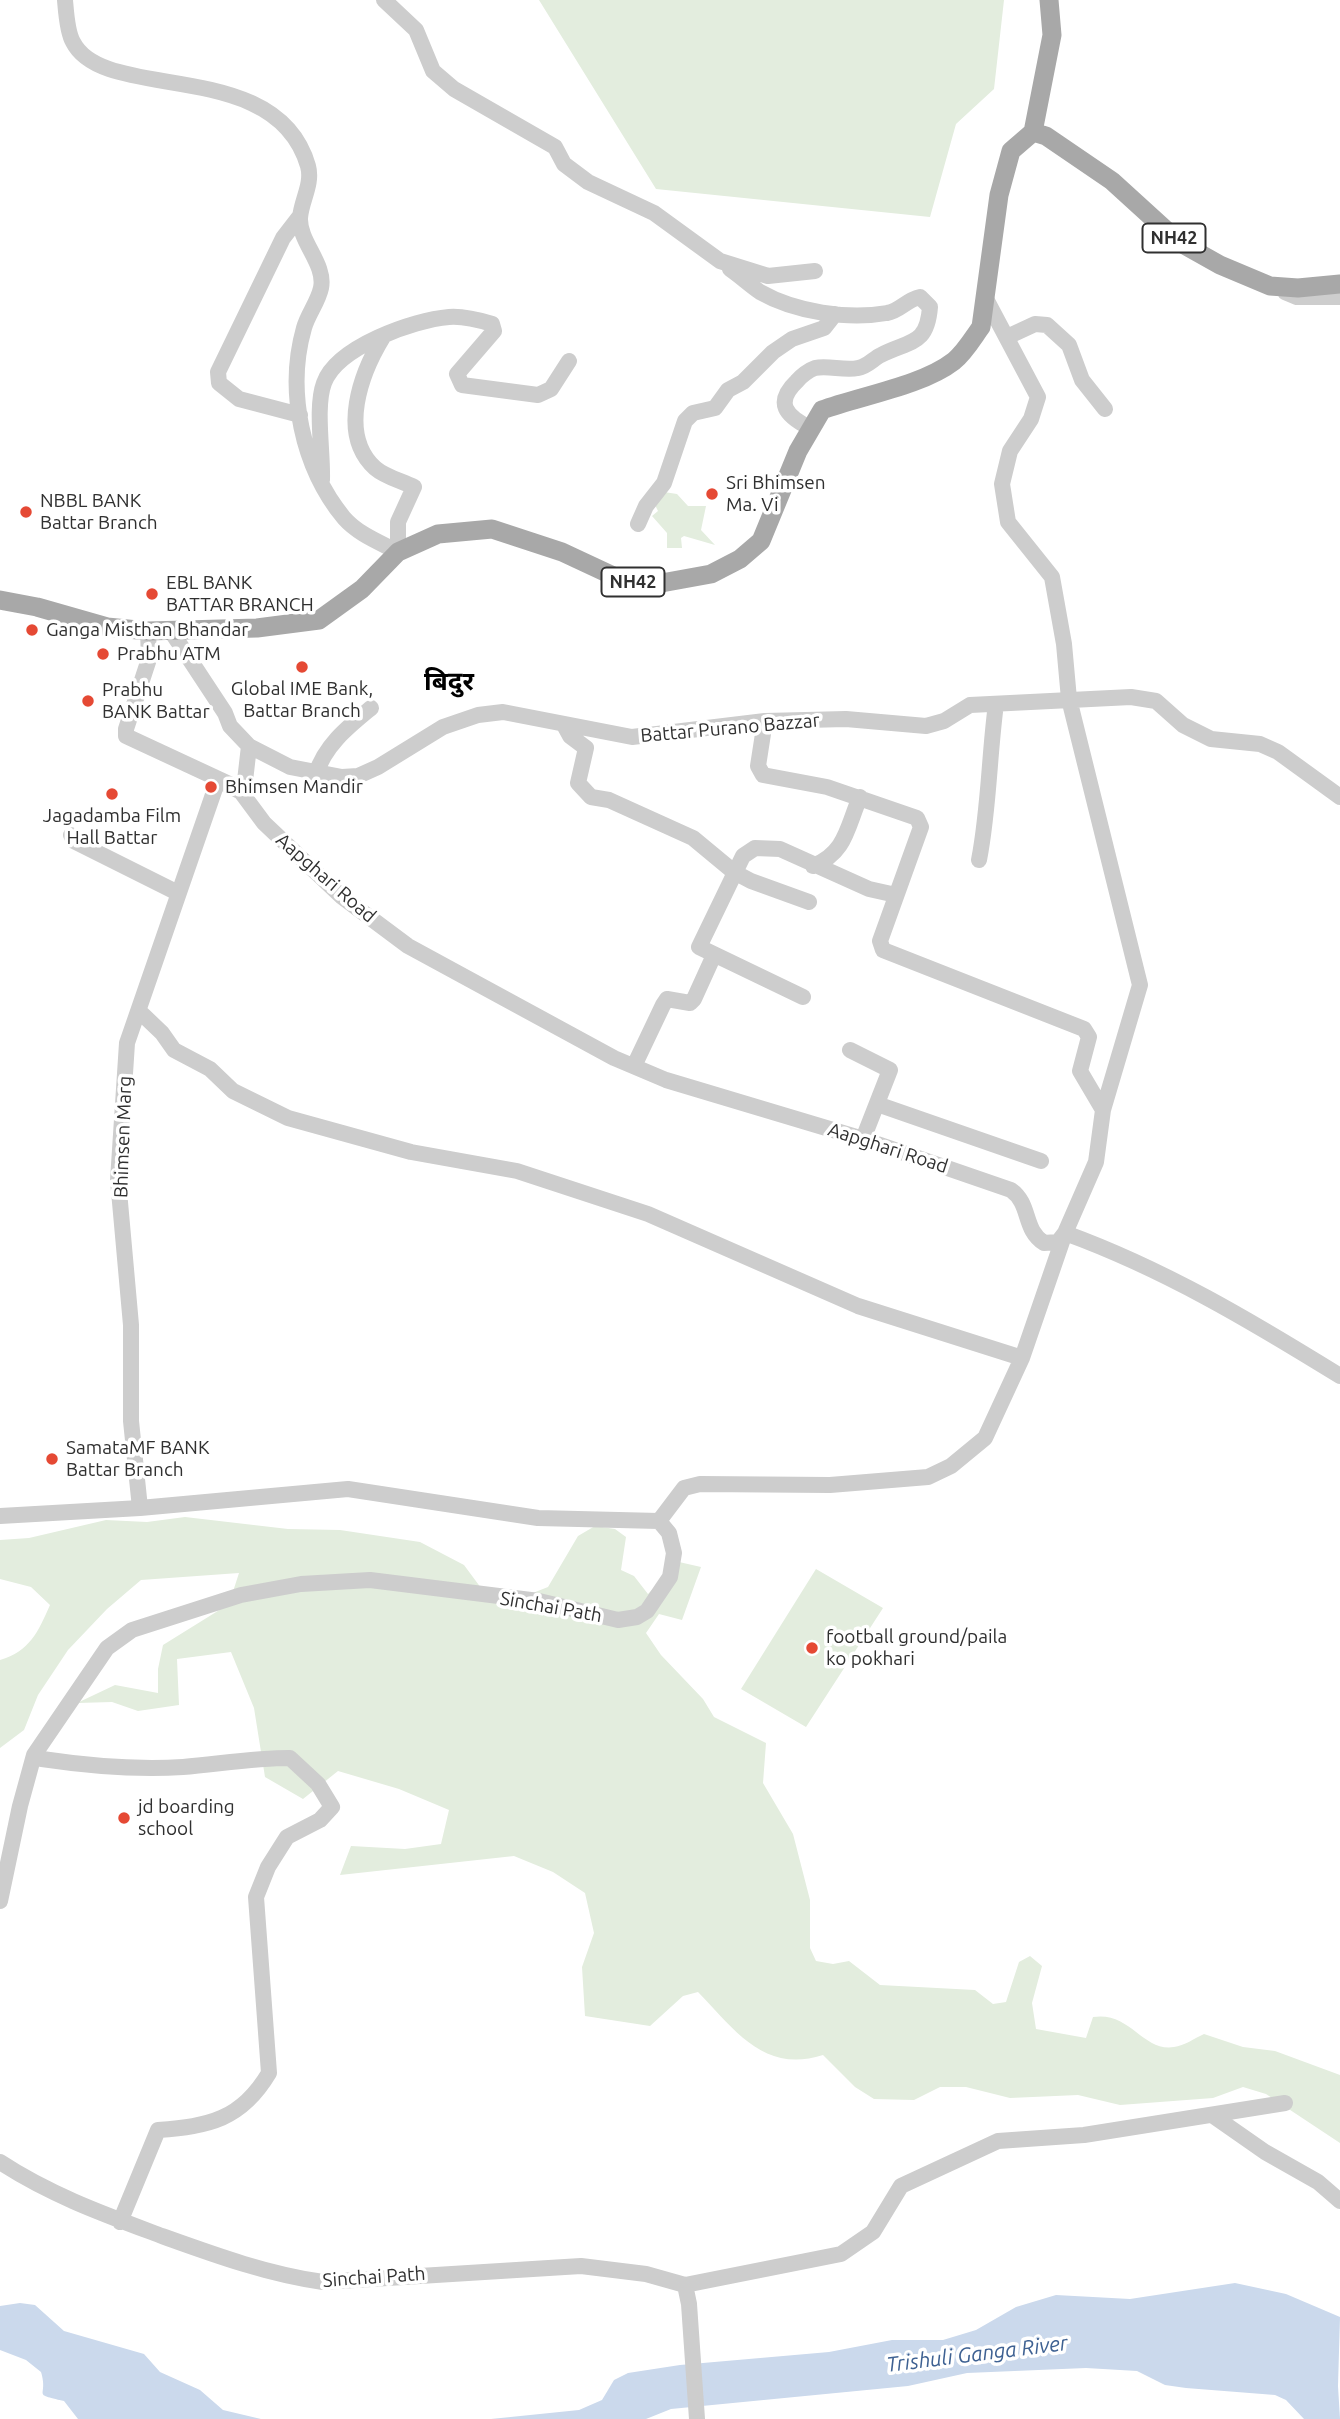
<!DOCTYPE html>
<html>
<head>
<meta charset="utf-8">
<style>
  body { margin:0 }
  canvas { display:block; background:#fff }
</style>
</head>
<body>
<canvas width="1340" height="2419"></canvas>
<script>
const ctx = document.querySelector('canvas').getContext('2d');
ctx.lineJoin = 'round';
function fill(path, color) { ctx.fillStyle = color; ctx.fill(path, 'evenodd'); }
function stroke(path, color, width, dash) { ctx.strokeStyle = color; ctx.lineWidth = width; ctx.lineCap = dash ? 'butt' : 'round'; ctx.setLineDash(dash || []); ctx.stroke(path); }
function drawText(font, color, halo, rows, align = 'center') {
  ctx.font = font + ' Ubuntu,"Noto Sans Devanagari",sans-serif'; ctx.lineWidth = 7; ctx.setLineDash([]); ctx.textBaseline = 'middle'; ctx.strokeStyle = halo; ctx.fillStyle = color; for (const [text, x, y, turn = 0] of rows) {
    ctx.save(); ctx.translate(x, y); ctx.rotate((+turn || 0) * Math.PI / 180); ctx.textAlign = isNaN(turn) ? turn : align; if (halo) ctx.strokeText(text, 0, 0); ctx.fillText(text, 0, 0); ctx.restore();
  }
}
const green = new Path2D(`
  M 539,0 L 1004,0 L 994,89 L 956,124 L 930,217 L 656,189 Z
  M 664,492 L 677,494 L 688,506 L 706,506 L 701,530 L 715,545 L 684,536 L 681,538 L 682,548 L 667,548 L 667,533 L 652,516 L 658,511 L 654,503 Z
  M 185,1517 L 288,1529 L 340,1530 L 420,1542 L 464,1565 L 484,1592 L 520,1598 L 548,1587 L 578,1536 L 595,1526 L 615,1529 L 626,1537 L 621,1570 L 634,1576 L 648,1594 L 679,1562 L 701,1567 L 682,1620 L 659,1614 L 646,1633 L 661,1655 L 703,1699 L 714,1717 L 766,1743 L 763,1783 L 793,1834 L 810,1900 L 810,1948 L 816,1961 L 833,1964 L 849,1961 L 880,1985 L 975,1990 L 993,2004 L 1006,2002 L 1019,1962 L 1030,1956 L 1042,1966 L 1032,2003 L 1036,2029 L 1086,2038 L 1093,2017 C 1130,2011 1143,2052 1174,2047 C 1184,2046 1195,2038 1204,2034 L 1243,2047 L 1275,2051 L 1340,2075 L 1340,2143 L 1266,2094 L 1243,2087 L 1213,2098 L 1120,2105 L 1078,2095 L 1010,2098 L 966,2087 L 940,2087 L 914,2100 L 874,2099 L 855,2087 L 823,2055 C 764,2074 735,2030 698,1992 L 683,1996 L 650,2026 L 585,2016 L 582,1967 L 594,1933 L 585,1893 L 553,1872 L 514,1856 L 340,1875 L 351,1846 L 405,1849 L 441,1844 L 449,1810 L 399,1789 L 338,1771 L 303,1799 L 265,1777 L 254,1708 L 231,1652 L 177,1659 L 179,1705 L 138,1711 L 112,1702 L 77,1703 L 115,1685 L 158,1693 L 158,1669 L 163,1645 L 229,1604 L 239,1573 L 141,1580 L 107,1609 L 68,1650 L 38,1695 L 24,1730 L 0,1748 L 0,1660 C 30,1651 38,1632 50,1605 L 31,1587 L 0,1579 L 0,1540 L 29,1538 L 106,1520 L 147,1522 Z
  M 816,1569 L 883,1608 L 806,1727 L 741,1689 Z`);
const water = new Path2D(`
  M 1235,2283 L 1286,2294 L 1340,2317 L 1338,2386 L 1340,2419 L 1304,2419 L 1286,2400 L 1275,2395 L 1186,2388 L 1165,2385 L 1137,2371 L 1086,2368 L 967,2373 L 908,2386 L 671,2409 L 646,2419 L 491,2419 L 579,2410 L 602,2400 L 614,2380 L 628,2373 L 680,2365 L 829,2352 L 892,2340 L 943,2340 L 976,2330 L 1016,2307 L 1056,2295 L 1130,2299 Z
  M 20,2303 L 35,2305 L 64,2331 L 144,2354 L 160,2372 L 200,2390 L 223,2410 L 261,2419 L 78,2419 L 64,2401 C 30,2393 49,2398 41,2372 L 26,2360 L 0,2350 L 0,2306 Z`);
const minor = new Path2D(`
  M 65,0 C 66,11 67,32 73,42 C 104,104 276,55 308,166 C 313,184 301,201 300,218 C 299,242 326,264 321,288 C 318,302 308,314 304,328 C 286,391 302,467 344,518 C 358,534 379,542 398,552 L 398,522 L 414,487 C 402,481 385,477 375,468 C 338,434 361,373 383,337
  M 384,0 L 416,30 L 433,71 L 454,89 L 555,147 L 564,164 L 588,182 L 654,213 L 720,261 L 768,276 L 815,271
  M 730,269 C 740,276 750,285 760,292 C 795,312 848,320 887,313 C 900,311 906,300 920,297 L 930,307 C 927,346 910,340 881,355 C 874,358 867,367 858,368 C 844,371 828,365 815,368 C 809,370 801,376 797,381 C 774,403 786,416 810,428
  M 1285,292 L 1297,297 L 1340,297
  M 1007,337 L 1035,324 L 1047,325 L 1069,345 L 1082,380 L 1105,409
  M 300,415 L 239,399 L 219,383 L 218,372 L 283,238 L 300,216
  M 322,480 C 323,452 315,407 324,383 C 337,347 413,320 449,317 C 462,316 479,320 492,324 L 494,331 L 457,374 L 462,385 L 538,395 L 551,389 L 569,361
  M 638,524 L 646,506 L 664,483 L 685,421 L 693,413 L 715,408 L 728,390 L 743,382 L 773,352 L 792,339 L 824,328 L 835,314
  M 148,631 L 149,659 L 126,729 L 126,736 L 240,789 L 245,781 L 249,746
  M 171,631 L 225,713 L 230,726 L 249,746 L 290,767 L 342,777 L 358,776 L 378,767 L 443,727 L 478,715 L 503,712 L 632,737 L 765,721 L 846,719 L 926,726 L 944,721 L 970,705 L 1131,697 L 1156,701 L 1183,725 L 1211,739 L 1260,744 L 1278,752 L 1340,797
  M 765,721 L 758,766 L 763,775 L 827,787 L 917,818 L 921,827 L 880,941 L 883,950 L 1084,1029 L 1089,1037 L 1080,1071 L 1103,1110
  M 564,725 L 570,736 L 586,748 L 578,783 L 591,797 L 609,800 L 693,838 L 734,872 L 751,881 L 809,902
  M 316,774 C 325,745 348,727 371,708
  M 218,780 L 241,792 L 264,823 L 341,896 L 408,946 L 614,1058 L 666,1080 L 863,1139 L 1011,1190 C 1031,1204 1023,1230 1044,1243 L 1058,1242 L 1065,1233 L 1096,1162 L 1103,1110 L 1140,985 L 1069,699 L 1064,644 L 1052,577 L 1008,522 L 1002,484 L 1010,451 L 1031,419 L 1038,397 L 985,297
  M 71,835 L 74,841 L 178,893
  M 979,860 C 989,809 989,756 996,704
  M 813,866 C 846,853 847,827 860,797
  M 803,997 L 699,947 L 743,856 L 755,848 L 780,849 L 869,889 L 896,895
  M 139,1011 L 162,1033 L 174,1050 L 210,1069 L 233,1091 L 288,1118 L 411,1152 L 517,1171 L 648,1214 L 858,1306 L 1022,1358
  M 850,1050 L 890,1070 L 863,1139
  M 634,1066 L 663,1005 L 667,999 L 690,1003 L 694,999 L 714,955
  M 877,1104 L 1041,1161
  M 140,1508 L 131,1421 L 131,1325 L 118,1180 L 127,1043 L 218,780
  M 0,1516 L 140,1508 L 348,1489 L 538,1518 L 659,1521 L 669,1533 L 674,1553 L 670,1577 L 647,1611 L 637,1617 L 618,1620 L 539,1601 L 370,1580 L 301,1584 L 241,1595 L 132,1630 L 107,1648 L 34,1755 L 20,1806 L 0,1901
  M 659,1521 L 684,1488 L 700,1484 L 830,1485 L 928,1477 L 951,1466 L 985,1438 L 1022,1358 L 1065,1233 C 1164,1269 1251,1321 1340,1376
  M 34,1755 L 42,1759 C 89,1766 135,1770 183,1767 C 219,1764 254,1758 290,1758 L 318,1784 L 332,1807 L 320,1820 L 287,1837 L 268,1867 L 256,1897 L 269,2073 C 241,2120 209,2126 158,2130 L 120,2222
  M 1212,2115 L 1265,2152 L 1318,2182 L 1340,2201
  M 0,2162 C 50,2195 106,2215 162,2236 C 215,2255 267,2274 323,2282 L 581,2266 L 646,2274 L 685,2285 L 841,2254 L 873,2232 L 901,2186 L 998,2141 L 1084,2135 L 1285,2103
  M 685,2285 L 689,2304 L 697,2419`);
const major = new Path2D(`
  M 1033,132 L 1046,136 L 1112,181 L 1179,242 L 1220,265 L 1270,286 L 1298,288 L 1340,284
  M 1033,132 L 1052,35 L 1049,0
  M 0,600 L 37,607 L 107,627 L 148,631 L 257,628 L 319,620 L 362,589 L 398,552 L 438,534 L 492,529 L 562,552 L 622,580 L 656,584 L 711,574 L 740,559 L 761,541 L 798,451 L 822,410 C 860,396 922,386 954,361 C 965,352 973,338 981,327 L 999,195 L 1011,151 L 1033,132`);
const markers = [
  [712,494,7,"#e54934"],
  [26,512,7,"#e54934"],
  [152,594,7,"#e54934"],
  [32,630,7,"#e54934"],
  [103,654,7,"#e54934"],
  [302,667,7,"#e54934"],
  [88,701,7,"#e54934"],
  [211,787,7,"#e54934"],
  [112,794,7,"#e54934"],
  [52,1459,7,"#e54934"],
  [812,1648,7,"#e54934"],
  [124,1818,7,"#e54934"]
];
const shields = [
  [1174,238,63],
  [633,582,63]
];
const shieldNames = [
  ["NH42",1174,238],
  ["NH42",633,582]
];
const poiNames = [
  ["Sri Bhimsen",726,483],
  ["Ma. Vi",726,505],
  ["NBBL BANK",40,501],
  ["Battar Branch",40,523],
  ["EBL BANK",166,583],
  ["BATTAR BRANCH",166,605],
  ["Ganga Misthan Bhandar",46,630],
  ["Prabhu ATM",117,654],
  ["Global IME Bank,",302,689,"center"],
  ["Battar Branch",302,711,"center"],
  ["Prabhu",102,690],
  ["BANK Battar",102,712],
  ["Bhimsen Mandir",225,787],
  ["Jagadamba Film",112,816,"center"],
  ["Hall Battar",112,838,"center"],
  ["SamataMF BANK",66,1448],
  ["Battar Branch",66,1470],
  ["football ground/paila",826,1637],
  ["ko pokhari",826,1659],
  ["jd boarding",138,1807],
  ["school",138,1829]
];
const streetNames = [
  ["Battar Purano Bazzar",730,728,-5],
  ["Aapghari Road",326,878,41],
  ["Bhimsen Marg",123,1137,-88],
  ["Aapghari Road",888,1148,18],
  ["Sinchai Path",551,1607,10],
  ["Sinchai Path",374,2277,-4]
];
const waterNames = [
  ["Trishuli Ganga River",977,2354,-7]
];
const districtNames = [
  ["बिदुर",449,681]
];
fill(green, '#e3edde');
fill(water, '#cbd9ec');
stroke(minor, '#cdcdcd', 16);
stroke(major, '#a8a8a8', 19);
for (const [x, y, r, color] of markers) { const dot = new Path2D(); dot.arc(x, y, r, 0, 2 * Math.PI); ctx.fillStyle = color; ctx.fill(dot); stroke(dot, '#fff', 2.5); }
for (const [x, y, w] of shields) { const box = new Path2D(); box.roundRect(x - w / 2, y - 14.5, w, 29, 5); ctx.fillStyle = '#fff'; ctx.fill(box); stroke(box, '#303030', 2); }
drawText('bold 18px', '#303030', null, shieldNames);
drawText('19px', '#303030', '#fff', poiNames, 'left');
drawText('19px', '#303030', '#fff', streetNames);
drawText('italic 21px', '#3e6192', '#fff', waterNames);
drawText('bold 26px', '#000', '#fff', districtNames);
</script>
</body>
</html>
